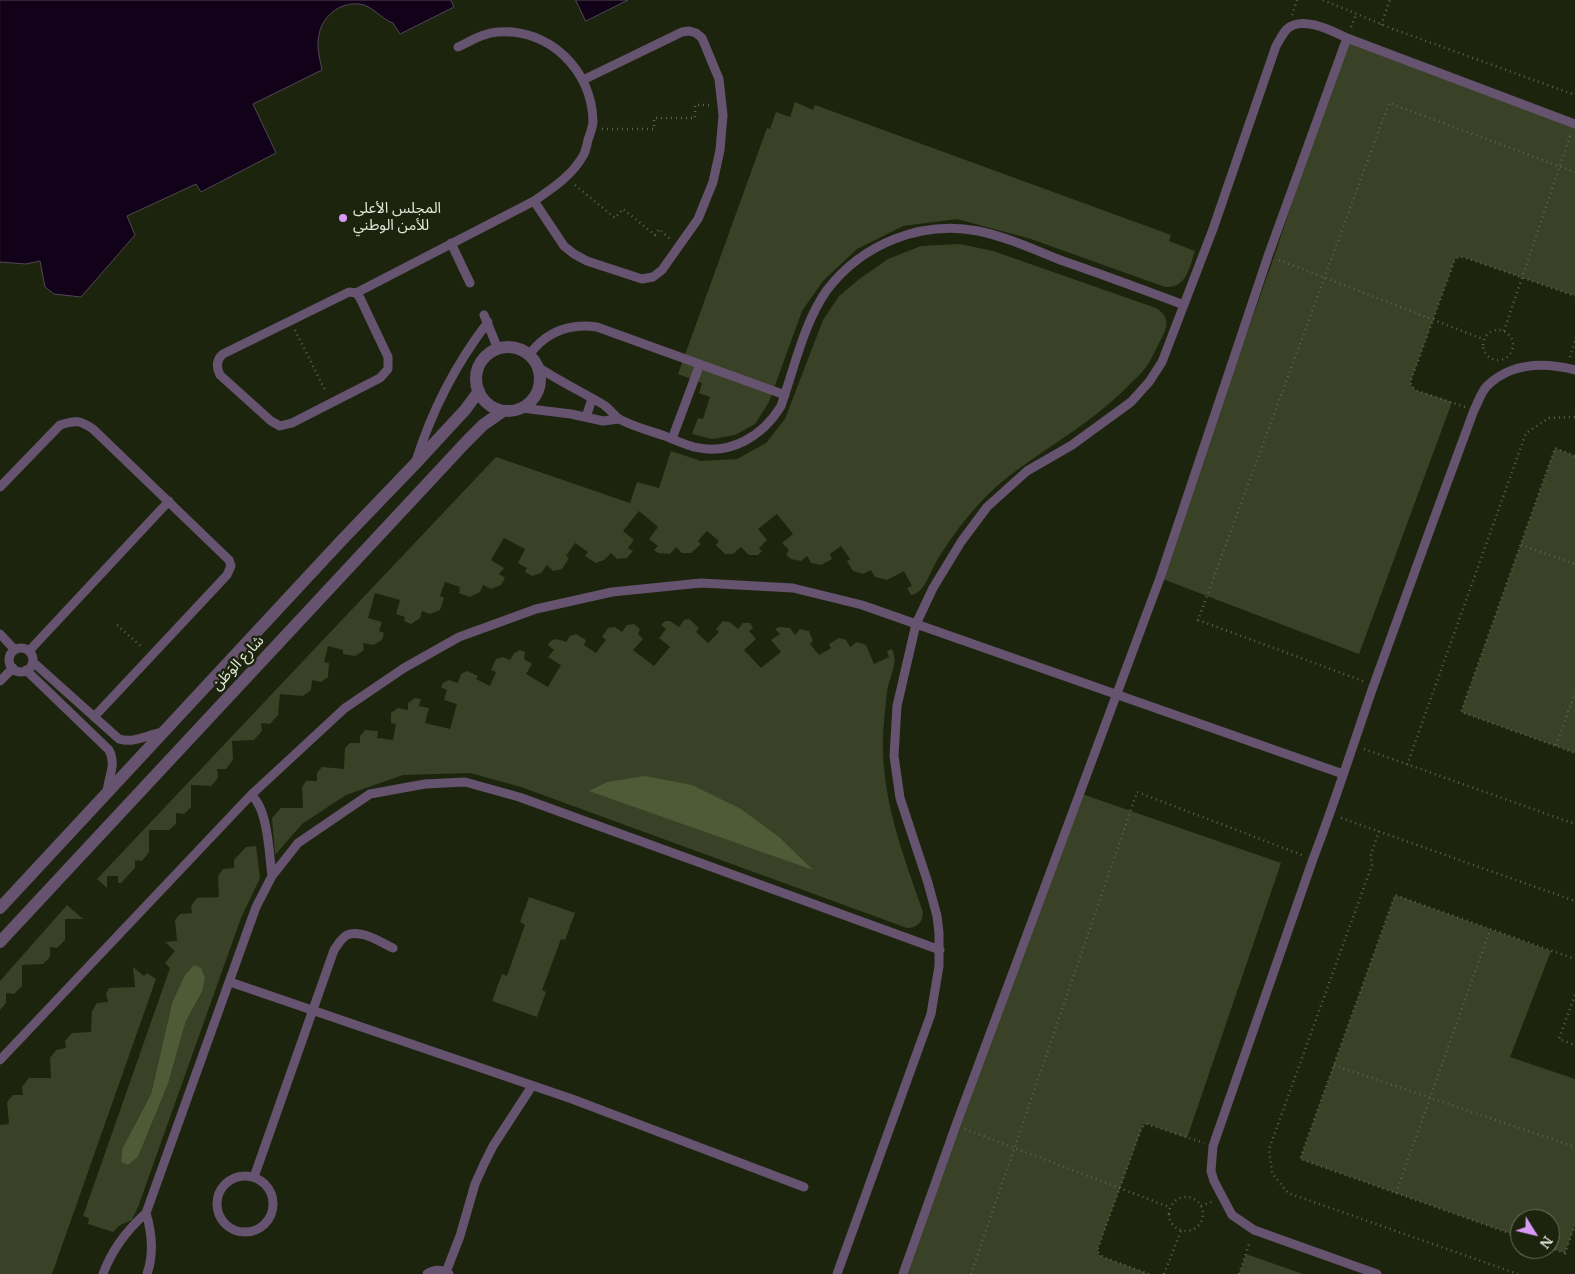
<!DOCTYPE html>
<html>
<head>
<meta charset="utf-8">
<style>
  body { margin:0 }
  #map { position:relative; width:1575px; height:1274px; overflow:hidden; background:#1d240d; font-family:Merriweather,serif }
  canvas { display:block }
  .north { position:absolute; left:1510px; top:1209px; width:50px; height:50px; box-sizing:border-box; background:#1d240d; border:1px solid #6c725f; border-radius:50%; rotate:126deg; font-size:14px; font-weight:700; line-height:20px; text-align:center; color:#e2e7d9 }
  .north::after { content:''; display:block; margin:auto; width:18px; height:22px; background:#d99af7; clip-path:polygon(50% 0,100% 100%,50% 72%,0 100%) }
</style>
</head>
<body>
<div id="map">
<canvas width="1575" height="1274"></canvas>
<div class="north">N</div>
</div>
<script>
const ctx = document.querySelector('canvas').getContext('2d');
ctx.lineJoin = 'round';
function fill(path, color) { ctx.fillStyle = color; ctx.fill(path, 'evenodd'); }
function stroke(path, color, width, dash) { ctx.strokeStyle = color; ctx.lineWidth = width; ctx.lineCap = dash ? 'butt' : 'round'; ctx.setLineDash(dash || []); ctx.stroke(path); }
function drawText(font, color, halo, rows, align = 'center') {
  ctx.font = font + ' Merriweather,"Noto Sans Arabic",serif'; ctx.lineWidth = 5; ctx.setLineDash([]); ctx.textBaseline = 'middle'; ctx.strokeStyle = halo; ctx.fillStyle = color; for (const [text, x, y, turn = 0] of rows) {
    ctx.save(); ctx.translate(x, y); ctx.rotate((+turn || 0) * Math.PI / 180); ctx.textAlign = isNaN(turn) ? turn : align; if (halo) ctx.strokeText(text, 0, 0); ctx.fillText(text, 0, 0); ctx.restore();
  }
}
const green = new Path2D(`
  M 1347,38 L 1575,124 L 1575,296 L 1463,257 L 1458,257 L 1455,259 L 1410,383 L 1415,390 L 1452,402 L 1359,654 L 1160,578 L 1275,254 Z
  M 795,102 L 813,110 L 815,105 L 1171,235 L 1169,241 L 1195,251 C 1189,268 1187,288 1165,287 L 1031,239 L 957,219 L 903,226 L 857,249 L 823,281 L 802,311 L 769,402 L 755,424 L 735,435 L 712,439 L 692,434 L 698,418 L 703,419 L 710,397 L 699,393 L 702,383 L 678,374 L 767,128 L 770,129 L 776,112 L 790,117 Z
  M 960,244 L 993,251 L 1156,308 C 1172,318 1167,329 1159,343 C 1155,351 1151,360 1146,367 C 1142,373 1136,378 1131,383 C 1099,417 1057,441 1020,468 C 984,493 957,527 935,564 C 929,575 924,593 911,595 L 907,588 L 912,586 L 904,571 L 887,580 L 875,577 L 871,570 L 863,574 L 853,571 L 847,561 L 850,559 L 841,546 L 830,554 L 832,559 L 821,565 L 811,563 L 807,556 L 801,561 L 791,559 L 786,555 L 789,550 L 782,543 L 793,534 L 777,514 L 758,529 L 767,540 L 759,548 L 762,551 L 758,555 L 749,555 L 741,547 L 733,554 L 725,554 L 716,545 L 719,541 L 707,531 L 698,541 L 701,544 L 691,553 L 682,553 L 676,547 L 670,554 L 658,553 L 654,550 L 658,546 L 649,539 L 658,527 L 639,511 L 623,531 L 634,540 L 628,548 L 633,551 L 627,558 L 617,559 L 611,553 L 604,560 L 596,563 L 585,556 L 588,552 L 575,543 L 566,556 L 569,558 L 562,569 L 553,571 L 547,565 L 541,573 L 532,576 L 525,572 L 527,568 L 518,563 L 525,549 L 504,538 L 491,560 L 504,568 L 499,574 L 505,578 L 501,585 L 491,589 L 483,585 L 480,592 L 470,597 L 459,593 L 460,587 L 445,582 L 440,596 L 444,598 L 440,610 L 430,614 L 422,611 L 420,618 L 411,624 L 404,621 L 405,617 L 396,614 L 400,600 L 375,593 L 368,618 L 382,622 L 379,631 L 384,633 L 382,640 L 373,645 L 363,643 L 364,650 L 355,656 L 343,654 L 343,650 L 328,646 L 324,662 L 329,663 L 328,677 L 321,682 L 312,680 L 311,690 L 303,696 L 280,694 L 278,715 L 270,724 L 261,723 L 262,731 L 254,740 L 232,741 L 233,760 L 226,769 L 217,769 L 218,778 L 211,786 L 191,785 L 191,807 L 184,814 L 176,813 L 176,824 L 169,830 L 149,830 L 149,852 L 142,861 L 135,860 L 135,868 L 121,883 L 118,883 L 118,876 L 107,876 L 107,888 L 97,879 L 496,457 L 630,503 L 637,482 L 659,488 L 671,451 L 701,461 L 737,459 L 766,443 L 785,419 L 823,320 L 839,296 L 858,280 L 888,259 L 921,246 Z
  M 1555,448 L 1575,456 L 1575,753 L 1461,712 Z
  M 689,619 L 699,628 L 696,632 L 708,643 L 719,632 L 716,629 L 723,621 L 730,622 L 738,629 L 743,623 L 750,623 L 753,628 L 749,631 L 756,639 L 744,650 L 761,668 L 781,652 L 771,640 L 780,634 L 775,629 L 779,627 L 790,628 L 795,635 L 800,629 L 809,631 L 813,641 L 810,644 L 819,655 L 831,648 L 829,644 L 839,638 L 846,640 L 850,647 L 857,642 L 866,645 L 874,664 L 889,657 L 887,651 L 892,649 C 899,663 889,677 887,692 C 885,712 882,734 883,753 C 885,809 905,860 923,912 C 923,922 917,928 907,928 L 521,787 L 470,773 L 403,775 L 346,795 L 302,824 L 275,855 L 272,818 L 281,808 L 303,808 L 302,787 L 306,781 L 317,781 L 317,773 L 322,767 L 344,769 L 345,748 L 350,743 L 360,743 L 360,736 L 365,730 L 378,731 L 377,738 L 393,740 L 396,724 L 391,723 L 391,713 L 398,708 L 408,710 L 408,703 L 415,698 L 421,699 L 419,706 L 429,708 L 425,723 L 450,729 L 457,704 L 444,700 L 447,690 L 441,687 L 443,683 L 449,680 L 458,683 L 461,674 L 467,671 L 478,676 L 476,679 L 490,686 L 496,672 L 491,670 L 496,659 L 503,657 L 510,660 L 514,653 L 520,650 L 525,652 L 524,659 L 532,664 L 526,674 L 548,687 L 561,665 L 548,657 L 554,650 L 548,645 C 553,637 557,639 566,642 L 570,636 L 576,634 L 586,640 L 584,645 L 596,653 L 606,640 L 602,637 L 608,628 L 615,627 L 622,632 L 627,625 L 634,624 L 640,629 L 638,634 L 643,639 L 633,650 L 654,666 L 670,647 L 659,638 L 666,629 L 661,625 L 665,621 L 670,621 L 679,627 L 684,620 Z
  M 1079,793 L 1281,863 L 1187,1138 L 1148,1124 L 1143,1125 L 1098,1248 L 1098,1254 L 1103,1257 L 1149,1274 L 903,1274 Z
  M 256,846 L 260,878 L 241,918 L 138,1207 L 132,1220 L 120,1225 L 113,1232 L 88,1224 L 89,1218 L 83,1216 L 170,968 L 165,963 L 175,951 L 165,942 L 177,941 L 175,920 L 180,914 L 192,913 L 191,906 L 197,898 L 219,897 L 218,876 L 223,869 L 234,868 L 234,860 L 246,847 ZM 202,992 L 186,1021 L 168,1084 L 138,1157 L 128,1165 L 121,1162 L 122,1149 L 151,1094 L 172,1003 Z
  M 1395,895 L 1551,951 L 1510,1057 L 1575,1079 L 1575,1225 L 1565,1253 L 1550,1248 L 1550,1219 L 1520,1219 L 1520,1237 L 1300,1159 Z
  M 529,897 L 575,913 L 565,940 L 561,939 L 542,990 L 546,992 L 537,1017 L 492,1001 L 502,974 L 507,976 L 525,925 L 520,922 Z
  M 67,905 L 83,919 L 65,919 L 65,940 L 57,948 L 50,947 L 50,957 L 43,964 L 22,965 L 22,986 L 14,994 L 6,993 L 6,1003 L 0,1010 L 0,981 Z
  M 133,967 L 144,976 L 147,973 L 156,979 L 52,1274 L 0,1274 L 0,1125 L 9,1124 L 7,1102 L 13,1095 L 23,1095 L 22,1087 L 29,1078 L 51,1078 L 50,1058 L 56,1050 L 66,1048 L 65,1041 L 72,1033 L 91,1032 L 92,1011 L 97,1003 L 108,1002 L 106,994 L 109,988 L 135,987 Z
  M 1246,1254 L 1303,1274 L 1239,1274 Z`);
const forest = new Path2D(`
  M 645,776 L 692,785 L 741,809 L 779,837 L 813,870 L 589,791 L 607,782 Z
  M 194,965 L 201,968 L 205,978 L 202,992 L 186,1021 L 168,1084 L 138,1157 L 128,1165 L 121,1162 L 122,1149 L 151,1094 L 172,1003 L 185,975 Z`);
const water = new Path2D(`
  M 0,0 L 451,0 L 454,7 L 400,34 L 393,23 C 381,19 372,5 359,4 C 340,2 322,16 319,35 C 316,45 320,60 322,70 L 253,104 L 276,153 L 201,192 L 196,184 L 127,216 L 135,235 L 81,297 L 54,294 L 45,287 L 40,261 L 26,264 L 0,262 Z
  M 576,0 L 628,0 L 586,21 Z`);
const path = new Path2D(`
  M 1323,0 L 1393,29 L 1575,95
  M 1292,15 L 1297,0
  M 1381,25 L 1390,0
  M 1351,27 L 1356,15
  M 602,129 L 654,129 L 654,118 L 695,118 L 695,105 L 710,105
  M 575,185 L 615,218 L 623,209 L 655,235 L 659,229 L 671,240
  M 1279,260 L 1483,339
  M1483 345a15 15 0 1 1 30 0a15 15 0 1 1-30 0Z
  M 295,330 L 326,392
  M 1504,331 L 1571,133
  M 1570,357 L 1575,341
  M 1465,407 L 1415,390 L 1410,383 L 1454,262 L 1458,257 L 1463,257 L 1575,296
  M 1575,456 L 1555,448 L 1461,712 L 1575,753
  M 1521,545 L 1575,564
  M 117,625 L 143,648
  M 1363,681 L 1198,620 L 1389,103 L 1575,172
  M 1556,745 L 1575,693
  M 1364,749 L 1575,824
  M 1407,765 L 1526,433 L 1549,418 L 1575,417
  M 1341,818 L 1575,901
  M 1379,831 L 1371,855 L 1372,865 L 1269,1149 L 1272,1173 L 1288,1193 L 1518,1274
  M 1575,995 L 1559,1039 L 1575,1045
  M 1334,1065 L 1575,1147
  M 965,1129 L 1169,1207
  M 1396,1193 L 1490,930
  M1169 1214a17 17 0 1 1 34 0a17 17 0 1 1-34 0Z
  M 1201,1206 L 1214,1201
  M 1520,1237 L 1300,1159 L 1395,895 L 1575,959
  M 1550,1248 L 1565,1253 L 1575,1225
  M 971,1274 L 1137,792 L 1302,855
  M 1149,1274 L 1103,1257 L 1097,1251 L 1141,1129 L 1144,1125 L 1147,1124 L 1204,1143
  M 1164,1274 L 1181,1231
  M 1239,1274 L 1250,1241`);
const service = new Path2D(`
  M 534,201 L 564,246 L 574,254 L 587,261 L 642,279 L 653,277 L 662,270 L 698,219 L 713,182 L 720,150 L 723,115 L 719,79 L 702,38 L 696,33 L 689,31 L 682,32 L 583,80
  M 451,243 L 470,283
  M 349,292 L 356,293 L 360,298 L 388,357 L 388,369 L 380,378 L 292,423 L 280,426 L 271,421 L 220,375 C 216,367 216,360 223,354 Z
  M 356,293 L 534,201 C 553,188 573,175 584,154 C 586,150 587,144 588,140 C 590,134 593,127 593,121 C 592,70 549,28 498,32 C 483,33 471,41 458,47
  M 484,315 L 498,349
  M 529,355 C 546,332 569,323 597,327 L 785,395
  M 538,367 C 559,381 582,392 604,405 C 610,409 615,417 621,420 C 635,427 650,431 665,436 C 674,440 684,444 694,447 C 730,456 763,436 781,406 C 794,369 804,322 827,290 C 862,244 921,220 978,231 C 1007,237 1035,250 1063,261 C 1104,275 1144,290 1184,305
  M 522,408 L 571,414 L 603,421 L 619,419
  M 586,417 L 592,399
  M 672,439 L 700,364
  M 416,461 C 432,410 455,365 488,322
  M 0,487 L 60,425 C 75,420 80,420 93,429 L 229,560 L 231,566 L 227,575 L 94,717
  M 0,634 L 15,650
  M9 660a12 12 0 1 1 24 0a12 12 0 1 1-24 0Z
  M 29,651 L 169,501
  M 33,662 L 119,739 C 134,744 148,734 164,732
  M 26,670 L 109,750 C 117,765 108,777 107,793
  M 0,681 L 13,668
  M 251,795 C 268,808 269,853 272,876
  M 230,982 L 572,1099 L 804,1187
  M 0,1060 L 251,795 L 345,708 L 404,668 L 459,637 L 536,609 L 612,592 L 701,583 L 793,588 L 862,605 L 1343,774
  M217 1204a28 28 0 1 1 56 0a28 28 0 1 1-56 0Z
  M 254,1177 L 334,950 C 338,945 341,938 347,935 C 361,929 380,942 393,948
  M 146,1213 C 152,1233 154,1254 147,1274
  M 446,1272 L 460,1236 L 475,1184 L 484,1164 L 493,1146 L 532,1086
  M 103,1274 C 112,1249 127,1230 146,1213 L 256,907 L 272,876 L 298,843 L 370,794 L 425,784 L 465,782 L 519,797 L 940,950
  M 427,1274 C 434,1269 442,1269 449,1274
  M 837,1274 L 931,1014 L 939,966 L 939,933 L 937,916 L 928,883 L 900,798 L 894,756 L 897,706 L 916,624 L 933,588 L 961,542 L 987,507 L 1027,471 L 1072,445 L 1131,402 L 1149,382 L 1162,362 L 1213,229 L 1276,46 C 1279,41 1283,33 1287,29 C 1302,15 1332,31 1347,38 L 1575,124
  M 903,1274 L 956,1125 L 1160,578 L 1268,256 L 1347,38
  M 1377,1274 L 1254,1230 L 1232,1215 L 1214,1181 L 1211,1171 L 1213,1146 L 1313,859 C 1335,802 1353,745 1373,687 C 1406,595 1440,502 1474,410 C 1478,403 1481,392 1487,386 C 1512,362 1544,362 1575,370`);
const minor = new Path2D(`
  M476 379a32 32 0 1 1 64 0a32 32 0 1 1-64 0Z
  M 0,908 L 341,541 L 415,464 L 465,410 L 479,391
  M 0,942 L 466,442 L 483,425 L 503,411`);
const markers = [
  [343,218,5,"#d99af7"]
];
const poiNames = [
  ["المجلس الأعلى",353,209],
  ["للأمن الوطني",353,226]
];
const streetNames = [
  ["شارع الوَطَن",238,663,-47]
];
fill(green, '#394126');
fill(forest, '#4f5a36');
fill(water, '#120219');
stroke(water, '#504753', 1);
stroke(path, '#5d634f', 2.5, [1, 4]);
stroke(service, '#665370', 9);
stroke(minor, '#665370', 12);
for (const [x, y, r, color] of markers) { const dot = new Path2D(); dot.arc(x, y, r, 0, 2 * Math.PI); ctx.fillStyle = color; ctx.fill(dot); stroke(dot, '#1d240d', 2); }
drawText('15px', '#e2e7d9', '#1d240d', poiNames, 'left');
drawText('15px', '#e2e7d9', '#1d240d', streetNames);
</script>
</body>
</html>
